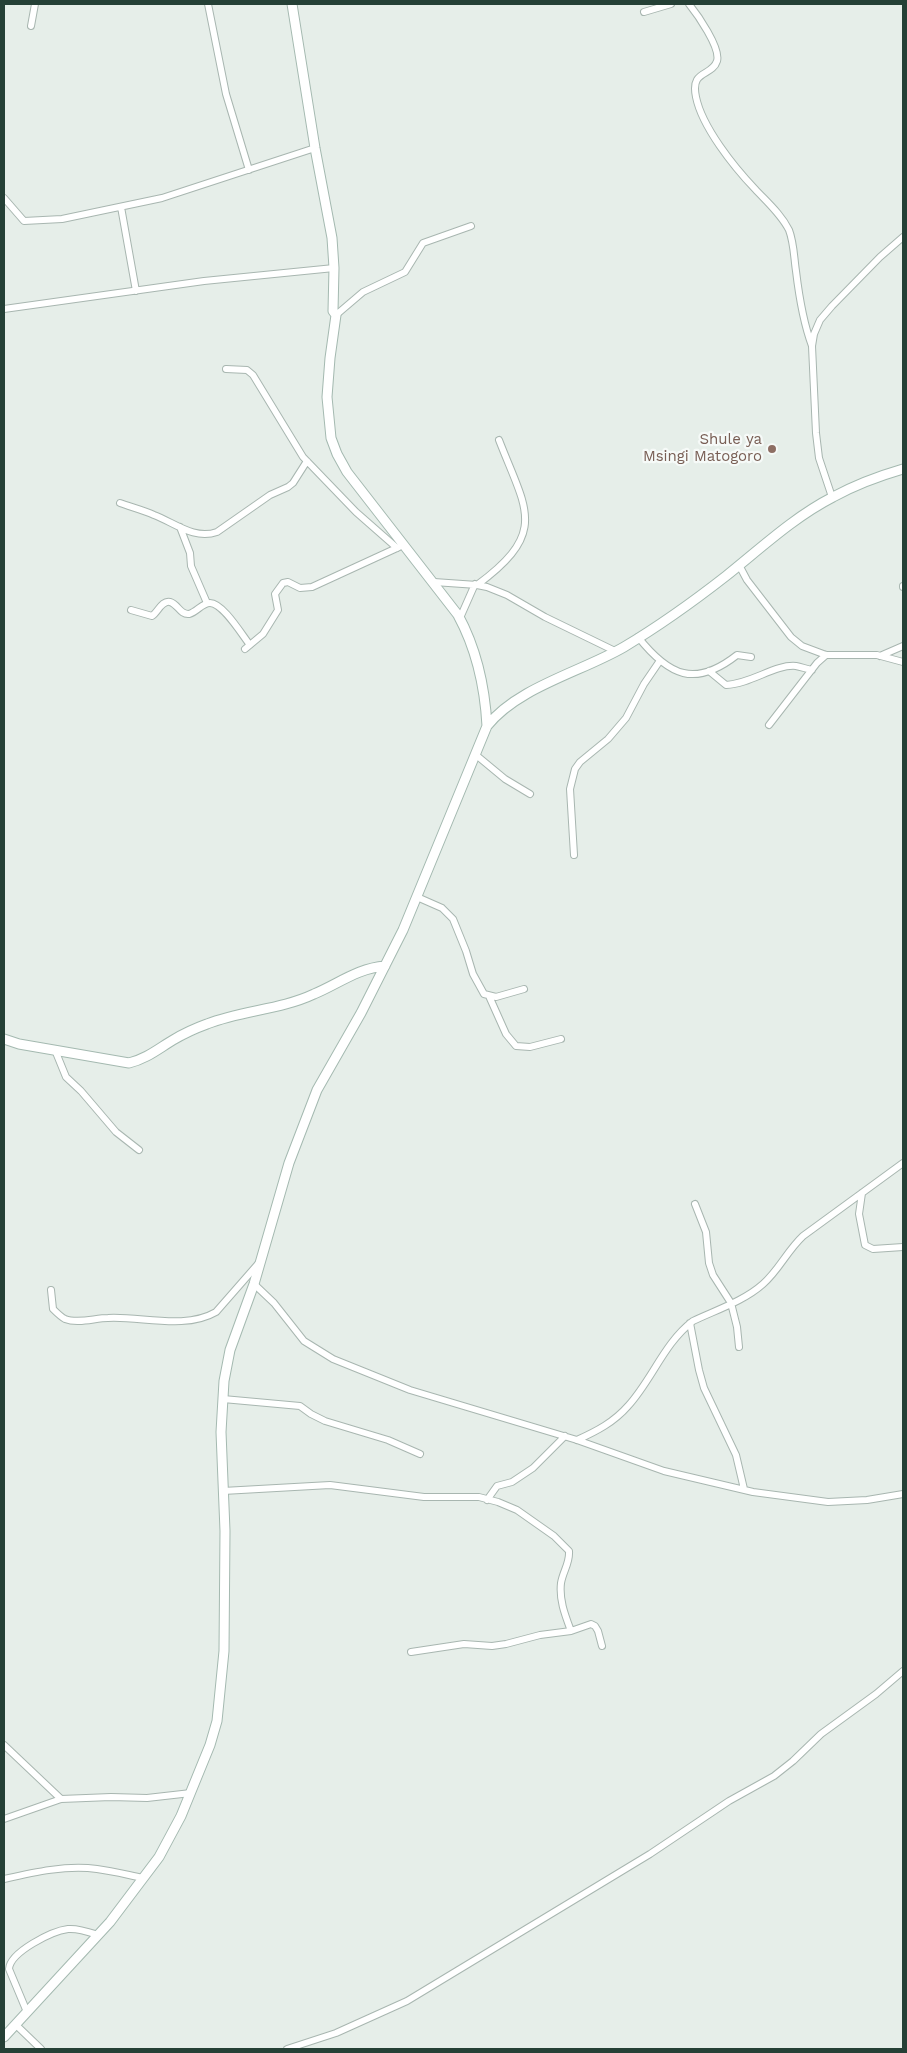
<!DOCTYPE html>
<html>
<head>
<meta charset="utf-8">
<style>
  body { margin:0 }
  #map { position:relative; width:907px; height:2053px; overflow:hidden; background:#e6eee9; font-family:"Work Sans",sans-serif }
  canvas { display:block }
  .frame { position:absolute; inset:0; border:5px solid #254036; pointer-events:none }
</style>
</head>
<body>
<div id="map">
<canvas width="907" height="2053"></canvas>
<div class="frame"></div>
</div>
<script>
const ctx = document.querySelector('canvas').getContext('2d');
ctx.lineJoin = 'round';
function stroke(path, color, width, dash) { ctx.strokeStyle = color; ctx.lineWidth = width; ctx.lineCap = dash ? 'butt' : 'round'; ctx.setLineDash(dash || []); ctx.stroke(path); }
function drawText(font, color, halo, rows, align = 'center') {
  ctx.font = font + ' "Work Sans",sans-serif'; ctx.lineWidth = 4.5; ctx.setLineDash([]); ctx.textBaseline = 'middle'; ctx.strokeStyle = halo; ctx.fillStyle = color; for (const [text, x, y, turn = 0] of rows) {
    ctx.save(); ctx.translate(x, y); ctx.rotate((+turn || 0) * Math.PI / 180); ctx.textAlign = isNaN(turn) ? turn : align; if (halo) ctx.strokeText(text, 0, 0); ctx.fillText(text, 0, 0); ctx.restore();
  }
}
const street = new Path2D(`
  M 208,4 L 226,94 L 249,170
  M 689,4 C 697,14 721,48 717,61 C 712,77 690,69 696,97 C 702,127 734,167 755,189 C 767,202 781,214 789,230 C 794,243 794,258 796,271 C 799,296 803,322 812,346
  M 644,12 L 671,4
  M 31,26 L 35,4
  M 4,198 L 24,221 L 62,219 L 162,198 L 315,148
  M 121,207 L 136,291
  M 4,309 L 204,281 L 334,268
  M 336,315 L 363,292 L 405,272 L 423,243 L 471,226
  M 226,369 L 247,370 L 253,375 L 303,457 L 356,512 L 397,548
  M 832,497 L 819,458 L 816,433 L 812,346 L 814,334 L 820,320 L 832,306 L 880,257 L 903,237
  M 120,503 C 131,507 143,510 154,515 C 175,523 194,540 217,532 L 270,495 L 288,487 L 293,483 L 307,461
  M 180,527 L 190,553 L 191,566 L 207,603
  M 739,565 L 747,580 L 791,637 L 802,646 L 826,655 L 877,655 L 903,662
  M 434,582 L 477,585 L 487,587 L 507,595 L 545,617 L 615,651
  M 477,585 C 549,532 526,510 499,440
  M 903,587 L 903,586
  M 131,610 L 152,616 C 158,612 162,600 170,602 C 178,604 180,615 189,614 C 197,612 202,603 210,603 C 223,603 242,635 250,645
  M 460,618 L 475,584
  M 638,637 C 669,676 695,688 737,655 L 751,657
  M 245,649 L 263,634 L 278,610 L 275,594 L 283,583 L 288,582 L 300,588 L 312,587 L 399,547
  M 880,656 L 903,646
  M 709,671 L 726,685 C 751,684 775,664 796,666 C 801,667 807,669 812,670
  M 769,725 L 817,663 L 826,655
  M 476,755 L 505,779 L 530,794
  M 574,855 L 570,789 L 575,769 L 580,762 L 608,739 L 626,718 L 644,684 L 659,662
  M 417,897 L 442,908 L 453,919 L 466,951 L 473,974 L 484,994 L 496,997 L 524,989
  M 489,996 L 506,1034 L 516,1046 L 530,1047 L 561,1039
  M 55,1050 L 66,1077 L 81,1091 L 116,1132 L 139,1150
  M 862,1193 L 859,1214 L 865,1245 L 873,1249 L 903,1247
  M 695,1204 L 706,1232 L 709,1263 L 713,1275 L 731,1303 L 737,1327 L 739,1347
  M 254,1284 L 274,1303 L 304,1341 L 333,1359 L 410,1390 L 577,1440 L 664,1471 L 753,1492 L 828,1502 L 867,1500 L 903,1494
  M 51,1290 L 53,1309 C 57,1313 61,1317 65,1319 C 78,1324 95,1318 108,1318 C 141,1316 185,1330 216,1312 L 258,1264
  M 690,1323 L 699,1370 L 704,1388 L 736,1455 L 744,1489
  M 223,1399 L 300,1406 L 311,1414 L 325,1421 L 388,1440 L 420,1454
  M 577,1440 C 597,1431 614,1422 628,1406 C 652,1380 664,1343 693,1321 C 716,1310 744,1301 763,1284 C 779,1270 787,1251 803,1236 L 903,1163
  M 223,1491 L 330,1485 L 424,1497 L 479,1497 L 498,1502 L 517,1510 L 554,1536 L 569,1551 C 570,1563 563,1571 561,1583 C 559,1600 565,1615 571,1631
  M 487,1500 L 497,1486 L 512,1482 L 533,1468 L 565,1436
  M 411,1652 L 464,1644 L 492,1646 L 506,1644 L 540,1635 L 571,1631 L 591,1624 L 595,1626 L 598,1631 L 602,1646
  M 4,1745 L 61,1799
  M 4,1819 L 61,1799 L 111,1797 L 147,1798 L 191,1793
  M 4,1879 C 35,1872 66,1865 97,1869 C 113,1871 128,1875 143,1878
  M 27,2012 L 9,1969 C 10,1952 52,1931 68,1929 C 78,1928 89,1932 98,1935
  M 15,2024 L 41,2049
  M 287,2049 L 336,2033 L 407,2001 L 650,1854 L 729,1801 L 774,1776 L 793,1761 L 821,1734 L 876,1694 L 903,1671`);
const secondary = new Path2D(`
  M 487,726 C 518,687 581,672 624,647 C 659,626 694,601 726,576 C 761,548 794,517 833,497 C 855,485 879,476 903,469
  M 4,1039 L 19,1044 L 129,1063 C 146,1059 158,1049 173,1040 C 183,1034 196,1028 207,1024 C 242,1010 280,1010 314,994 C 338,984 358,968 385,966
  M 4,2037 L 110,1922 L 159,1857 L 181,1816 L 210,1745 L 217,1721 L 224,1651 L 225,1531 L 221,1432 L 224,1381 L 230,1350 L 254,1284 L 289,1163 L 317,1090 L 361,1013 L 403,930 L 487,726 C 485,689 476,648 458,615 L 347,472 L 337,454 L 331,438 L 327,397 L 330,358 L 336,315 L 333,311 L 334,268 L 332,238 L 315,148 L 292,4`);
const markers = [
  [772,449,5,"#8d6e63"]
];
const educationNames = [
  ["Shule ya",762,440],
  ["Msingi Matogoro",762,457]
];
stroke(street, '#a8b6b0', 8);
stroke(secondary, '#a4b9b0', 11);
stroke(street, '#fff', 6);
stroke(secondary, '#fff', 9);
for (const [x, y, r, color] of markers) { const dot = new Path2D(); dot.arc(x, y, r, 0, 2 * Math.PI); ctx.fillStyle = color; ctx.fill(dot); stroke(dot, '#f6faf8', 2); }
drawText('15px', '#785e54', '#f6faf8', educationNames, 'right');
</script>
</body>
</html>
